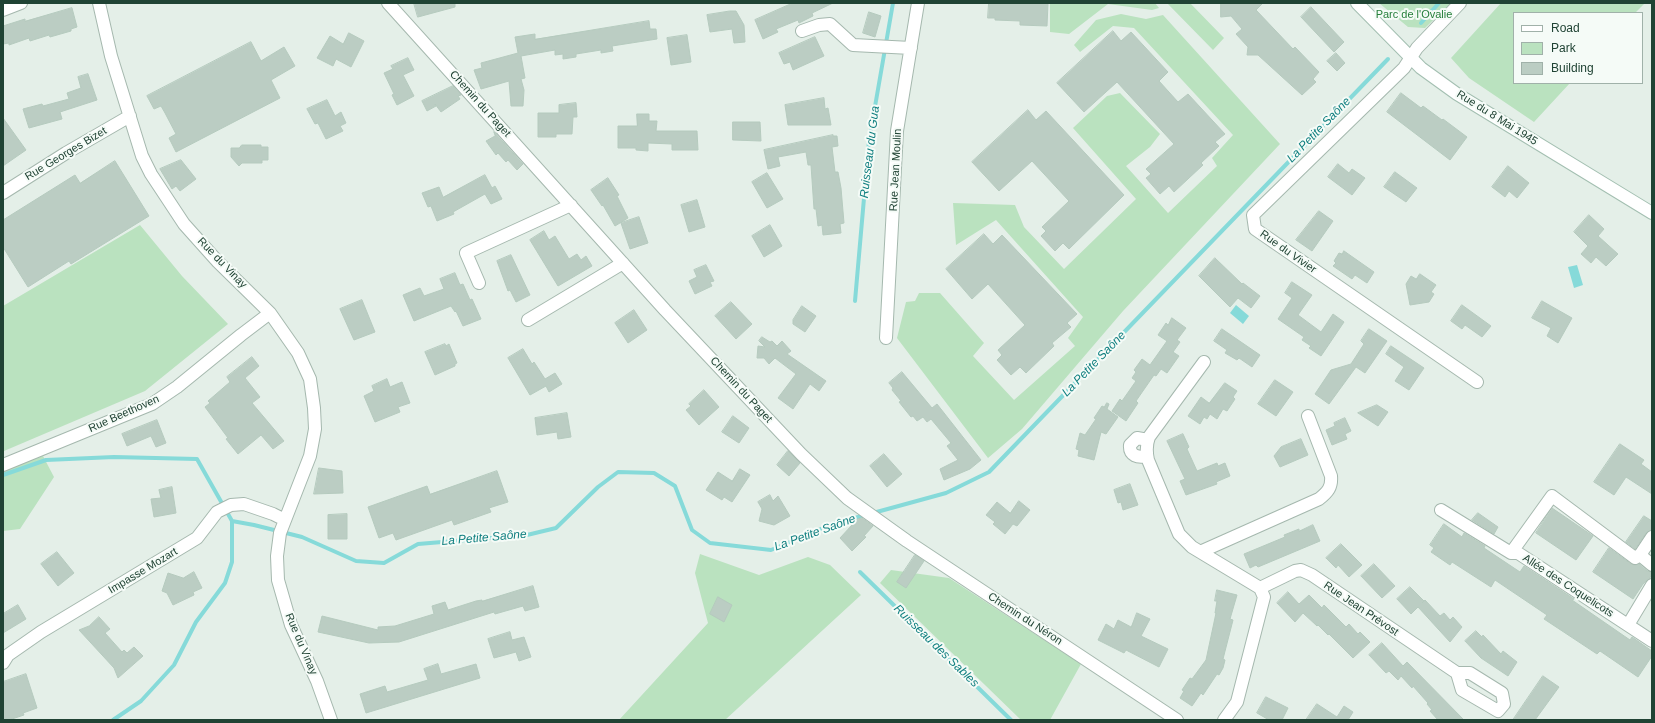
<!DOCTYPE html>
<html>
<head>
<meta charset="utf-8">
<style>
  body { margin:0 }
  #map { position:relative; width:1655px; height:723px; overflow:hidden; background:#e4efe8; font-family:Helvetica,sans-serif }
  canvas { display:block }
  .frame { position:absolute; inset:0; border:4px solid #204334; pointer-events:none }
  .legend { position:absolute; left:1513px; top:12px; width:130px; height:72px; box-sizing:border-box; background:#f5fbf7; border:1px solid #a0b1a9; margin:0; padding:5px 7px; list-style:none; font-size:12px; color:#204334 }
  .legend li { display:flex; align-items:center; gap:8px; height:20px }
  .legend b { width:20px; border:1px solid #a0b1a9 }
</style>
</head>
<body>
<div id="map">
<canvas width="1655" height="723"></canvas>
<div class="frame"></div>
<ul class="legend">
<li><b style="height:5px;background:#fff"></b>Road</li>
<li><b style="height:11px;background:#bae2bf"></b>Park</li>
<li><b style="height:11px;background:#bbcdc3"></b>Building</li>
</ul>
</div>
<script>
const ctx = document.querySelector('canvas').getContext('2d');
ctx.lineJoin = 'round';
function fill(path, color) { ctx.fillStyle = color; ctx.fill(path, 'evenodd'); }
function stroke(path, color, width, dash) { ctx.strokeStyle = color; ctx.lineWidth = width; ctx.lineCap = dash ? 'butt' : 'round'; ctx.setLineDash(dash || []); ctx.stroke(path); }
function drawText(font, color, halo, rows, align = 'center') {
  ctx.font = font + ' Helvetica,sans-serif'; ctx.lineWidth = 4; ctx.setLineDash([]); ctx.textBaseline = 'middle'; ctx.strokeStyle = halo; ctx.fillStyle = color; for (const [text, x, y, turn = 0] of rows) {
    ctx.save(); ctx.translate(x, y); ctx.rotate((+turn || 0) * Math.PI / 180); ctx.textAlign = isNaN(turn) ? turn : align; if (halo) ctx.strokeText(text, 0, 0); ctx.fillText(text, 0, 0); ctx.restore();
  }
}
const green = new Path2D(`
  M 1050,3 L 1155,3 L 1159,8 L 1152,10 L 1108,4 L 1069,34 L 1050,32 Z
  M 1167,3 L 1190,3 L 1224,38 L 1213,50 Z
  M 1379,3 L 1451,3 L 1425,28 L 1408,27 Z
  M 1501,3 L 1645,3 L 1635,13 L 1514,13 L 1514,83 L 1570,83 L 1534,122 L 1469,78 L 1451,58 Z
  M 1121,14 L 1146,19 L 1163,15 L 1280,144 L 1123,311 L 1022,429 L 988,458 L 897,338 L 906,302 L 915,301 L 919,293 L 940,293 L 984,343 L 973,356 L 1014,400 L 1075,346 L 1068,338 L 1083,317 L 996,220 L 956,245 L 953,203 L 1015,205 L 1024,227 L 1064,269 L 1136,199 L 1073,128 L 1107,96 L 1120,93 L 1160,134 L 1150,147 L 1126,166 L 1168,213 L 1217,166 L 1212,158 L 1233,135 L 1134,28 L 1113,26 L 1080,52 L 1074,45 L 1096,20 Z
  M 140,225 L 182,276 L 228,324 L 145,391 L 4,451 L 3,306 Z
  M 43,456 L 54,477 L 20,529 L 3,531 L 3,470 Z
  M 700,554 L 759,575 L 808,557 L 830,565 L 861,595 L 725,720 L 619,720 L 708,623 L 695,573 Z
  M 891,570 L 949,578 L 1081,664 L 1050,720 L 1021,720 L 880,583 Z`);
const water = new Path2D(`
  M 1577,265 L 1583,285 L 1574,288 L 1568,267 Z
  M 1236,305 L 1249,316 L 1243,324 L 1230,313 Z`);
const stream = new Path2D(`
  M 1421,23 L 1439,3
  M 855,301 L 869,141 L 893,3
  M 3,475 L 46,460 L 114,457 L 197,459 L 232,521
  M 873,513 L 946,493 L 989,472 L 1388,59
  M 860,572 L 1011,720
  M 113,720 L 141,701 L 174,665 L 196,622 L 225,583 L 232,562 L 232,521 L 254,525 L 302,537 L 356,561 L 384,563 L 418,544 L 527,535 L 556,528 L 598,487 L 618,472 L 654,473 L 675,486 L 692,530 L 710,543 L 771,550 L 835,523 L 866,515`);
const building = new Path2D(`
  M 414,3 L 455,3 L 455,7 L 418,17 Z
  M 793,3 L 833,3 L 812,13 L 813,16 L 799,23 L 798,20 L 776,29 L 778,32 L 763,39 L 755,20 Z
  M 989,3 L 1048,3 L 1047,26 L 1020,25 L 1020,21 L 995,20 L 995,18 L 988,18 Z
  M 1221,3 L 1263,3 L 1256,10 L 1293,49 L 1295,47 L 1319,72 L 1313,79 L 1316,82 L 1302,95 L 1258,55 L 1247,55 L 1248,47 L 1236,34 L 1242,29 L 1231,16 L 1221,17 Z
  M 1311,7 L 1344,42 L 1334,52 L 1301,17 Z
  M 72,8 L 77,27 L 71,29 L 71,31 L 50,37 L 49,35 L 30,41 L 29,38 L 9,45 L 9,43 L 3,44 L 3,26 L 25,19 L 25,21 Z
  M 730,11 L 736,11 L 744,25 L 745,42 L 734,43 L 732,29 L 710,32 L 707,15 Z
  M 869,12 L 881,16 L 875,37 L 863,33 Z
  M 649,21 L 650,29 L 656,29 L 657,39 L 612,46 L 613,51 L 601,53 L 601,50 L 576,54 L 576,57 L 563,59 L 563,54 L 555,55 L 555,50 L 521,56 L 525,78 L 521,79 L 524,90 L 523,106 L 511,106 L 509,81 L 481,89 L 474,70 L 482,68 L 481,63 L 518,53 L 515,37 L 535,34 L 535,39 Z
  M 1113,31 L 1121,41 L 1131,32 L 1168,72 L 1159,81 L 1178,102 L 1188,94 L 1225,134 L 1215,142 L 1219,146 L 1201,163 L 1203,165 L 1174,192 L 1169,186 L 1160,194 L 1146,178 L 1151,174 L 1146,169 L 1174,144 L 1117,82 L 1084,112 L 1057,83 Z
  M 349,33 L 364,41 L 351,67 L 336,59 L 333,66 L 317,58 L 330,36 L 343,44 Z
  M 687,35 L 691,62 L 671,65 L 667,38 Z
  M 815,37 L 824,56 L 793,70 L 790,62 L 784,64 L 779,53 Z
  M 251,42 L 261,61 L 284,47 L 295,66 L 271,80 L 280,98 L 176,152 L 169,138 L 176,134 L 165,113 L 161,106 L 154,109 L 147,96 Z
  M 1336,53 L 1345,63 L 1337,71 L 1327,61 Z
  M 408,58 L 414,70 L 403,75 L 414,96 L 397,105 L 392,95 L 394,94 L 384,73 L 393,69 L 391,66 Z
  M 88,74 L 97,100 L 60,112 L 62,119 L 29,128 L 23,109 L 42,104 L 43,106 L 69,99 L 67,93 L 81,88 L 78,77 Z
  M 453,86 L 461,95 L 458,96 L 460,99 L 441,112 L 435,104 L 436,106 L 427,111 L 422,101 Z
  M 1401,93 L 1421,108 L 1423,106 L 1442,120 L 1443,119 L 1467,137 L 1450,160 L 1387,112 Z
  M 824,98 L 825,109 L 828,108 L 831,125 L 788,125 L 785,105 Z
  M 327,100 L 335,116 L 341,112 L 346,123 L 340,126 L 343,131 L 326,139 L 318,123 L 315,124 L 307,109 Z
  M 576,103 L 577,117 L 573,117 L 572,134 L 556,134 L 556,137 L 538,137 L 538,113 L 559,113 L 559,105 Z
  M 1028,110 L 1036,120 L 1046,111 L 1124,195 L 1069,249 L 1063,243 L 1055,251 L 1041,236 L 1046,231 L 1042,227 L 1069,201 L 1032,161 L 999,191 L 972,162 Z
  M 637,114 L 649,114 L 649,121 L 657,121 L 656,131 L 697,131 L 698,150 L 672,150 L 672,144 L 648,143 L 648,151 L 636,150 L 636,148 L 618,148 L 618,126 L 637,126 Z
  M 3,118 L 26,150 L 3,166 Z
  M 733,122 L 760,122 L 761,141 L 733,140 Z
  M 494,132 L 523,164 L 517,170 L 508,160 L 506,162 L 498,153 L 496,155 L 486,141 L 495,136 Z
  M 833,135 L 833,136 L 837,136 L 838,146 L 832,147 L 835,172 L 838,172 L 841,188 L 844,223 L 840,224 L 841,233 L 823,235 L 822,225 L 818,226 L 816,209 L 814,209 L 811,165 L 808,165 L 806,152 L 778,157 L 780,166 L 768,169 L 764,150 Z
  M 242,145 L 261,145 L 261,147 L 268,147 L 268,160 L 262,160 L 262,163 L 242,163 L 239,166 L 231,157 L 231,148 L 239,148 Z
  M 181,160 L 196,179 L 180,191 L 176,186 L 172,189 L 160,169 Z
  M 115,161 L 149,216 L 71,264 L 69,261 L 28,287 L 3,247 L 3,220 L 75,175 L 80,183 Z
  M 1338,164 L 1349,173 L 1352,169 L 1365,178 L 1352,195 L 1328,177 Z
  M 1508,166 L 1529,183 L 1517,198 L 1509,191 L 1505,197 L 1492,187 Z
  M 1395,172 L 1417,188 L 1406,202 L 1384,187 Z
  M 767,173 L 783,199 L 767,208 L 752,182 Z
  M 485,175 L 492,188 L 495,186 L 502,199 L 491,204 L 485,194 L 453,212 L 454,214 L 437,221 L 431,206 L 428,207 L 422,193 L 439,187 L 443,197 Z
  M 608,178 L 619,195 L 617,196 L 628,218 L 615,226 L 603,205 L 602,206 L 591,190 Z
  M 697,200 L 705,227 L 689,232 L 681,205 Z
  M 1319,211 L 1333,221 L 1312,251 L 1296,240 Z
  M 1589,215 L 1604,229 L 1598,236 L 1618,254 L 1606,266 L 1596,257 L 1591,263 L 1581,254 L 1588,246 L 1574,232 Z
  M 639,217 L 648,243 L 630,249 L 621,223 Z
  M 770,225 L 782,246 L 764,257 L 752,236 Z
  M 544,231 L 549,240 L 555,236 L 569,259 L 577,254 L 581,260 L 586,256 L 592,266 L 558,286 L 530,240 Z
  M 984,234 L 993,244 L 1002,235 L 1077,314 L 1067,323 L 1071,327 L 1052,343 L 1054,346 L 1026,373 L 1020,367 L 1011,375 L 997,360 L 1002,355 L 998,350 L 1025,325 L 988,284 L 972,299 L 946,269 Z
  M 1344,251 L 1374,272 L 1367,283 L 1355,275 L 1352,279 L 1333,266 L 1336,263 L 1334,261 L 1339,253 L 1342,254 Z
  M 511,255 L 530,295 L 516,302 L 510,290 L 508,291 L 497,261 Z
  M 1215,258 L 1242,284 L 1243,283 L 1260,296 L 1251,308 L 1238,298 L 1230,307 L 1199,276 Z
  M 706,265 L 714,281 L 710,282 L 712,286 L 695,294 L 689,281 L 697,277 L 694,270 Z
  M 455,273 L 460,285 L 463,284 L 470,300 L 472,299 L 481,319 L 463,326 L 456,311 L 455,312 L 451,306 L 414,321 L 403,295 L 420,288 L 424,296 L 444,289 L 440,279 Z
  M 1420,274 L 1436,285 L 1431,292 L 1434,294 L 1429,302 L 1410,305 L 1406,284 L 1411,276 L 1416,279 Z
  M 1292,282 L 1312,295 L 1298,315 L 1321,332 L 1333,314 L 1344,322 L 1321,356 L 1309,348 L 1311,346 L 1302,340 L 1304,337 L 1278,319 L 1292,298 L 1285,293 Z
  M 362,300 L 375,332 L 354,340 L 340,309 Z
  M 1542,301 L 1572,318 L 1558,343 L 1547,336 L 1551,328 L 1532,318 Z
  M 731,302 L 752,324 L 736,339 L 715,316 Z
  M 1462,305 L 1491,326 L 1482,337 L 1465,325 L 1462,329 L 1451,321 Z
  M 802,306 L 816,316 L 805,332 L 793,324 L 793,320 Z
  M 634,310 L 647,330 L 628,343 L 615,323 Z
  M 1172,318 L 1186,328 L 1177,340 L 1180,342 L 1173,352 L 1179,356 L 1167,373 L 1161,369 L 1156,376 L 1154,375 L 1136,401 L 1138,403 L 1126,421 L 1112,411 L 1120,399 L 1122,401 L 1136,381 L 1132,378 L 1136,372 L 1134,370 L 1142,359 L 1150,365 L 1167,341 L 1158,335 L 1166,323 L 1168,325 Z
  M 1222,329 L 1260,355 L 1252,367 L 1239,358 L 1237,360 L 1225,353 L 1227,350 L 1214,341 Z
  M 1369,329 L 1387,341 L 1365,373 L 1356,367 L 1329,404 L 1315,394 L 1331,370 L 1351,364 L 1364,344 L 1361,341 Z
  M 762,337 L 770,342 L 772,341 L 777,346 L 782,341 L 791,351 L 787,354 L 826,381 L 819,391 L 810,384 L 793,409 L 778,398 L 796,374 L 775,358 L 769,364 L 764,358 L 757,358 L 758,346 L 765,347 L 759,341 Z
  M 445,344 L 446,346 L 449,344 L 457,363 L 455,364 L 455,366 L 435,375 L 425,352 Z
  M 1391,346 L 1424,368 L 1409,390 L 1395,381 L 1404,367 L 1386,354 Z
  M 523,349 L 532,364 L 534,362 L 545,379 L 555,373 L 562,384 L 549,392 L 546,386 L 530,395 L 508,358 Z
  M 252,357 L 259,366 L 245,378 L 260,397 L 252,403 L 284,441 L 273,449 L 261,435 L 238,454 L 226,439 L 228,438 L 205,407 L 210,403 L 208,401 L 230,382 L 227,377 Z
  M 902,372 L 932,408 L 937,404 L 981,460 L 970,469 L 944,480 L 940,469 L 958,460 L 947,446 L 951,443 L 931,419 L 927,422 L 923,417 L 917,421 L 913,416 L 911,417 L 899,402 L 901,401 L 892,390 L 893,388 L 889,383 Z
  M 387,379 L 390,387 L 402,382 L 410,403 L 398,407 L 400,412 L 375,422 L 364,396 L 374,391 L 372,386 Z
  M 1275,380 L 1293,392 L 1276,416 L 1258,404 Z
  M 1225,383 L 1237,391 L 1233,397 L 1235,399 L 1227,411 L 1223,409 L 1217,419 L 1210,414 L 1207,419 L 1204,417 L 1200,424 L 1188,416 L 1201,397 L 1209,403 Z
  M 704,390 L 719,407 L 699,425 L 686,410 L 691,406 L 689,404 Z
  M 1107,403 L 1109,404 L 1107,409 L 1118,417 L 1106,434 L 1101,432 L 1094,460 L 1078,456 L 1079,450 L 1076,449 L 1080,433 L 1085,435 L 1096,419 L 1094,418 L 1102,406 L 1104,407 Z
  M 1377,405 L 1388,412 L 1378,426 L 1358,413 Z
  M 567,413 L 571,437 L 558,439 L 557,432 L 537,435 L 535,418 Z
  M 733,416 L 749,428 L 739,443 L 722,432 Z
  M 1345,418 L 1351,431 L 1345,434 L 1347,439 L 1332,445 L 1326,430 L 1335,426 L 1334,423 Z
  M 157,420 L 166,443 L 156,447 L 151,436 L 127,446 L 122,434 Z
  M 1183,434 L 1189,447 L 1187,449 L 1197,471 L 1217,463 L 1218,466 L 1225,463 L 1230,476 L 1216,482 L 1217,484 L 1186,495 L 1180,481 L 1185,479 L 1167,441 Z
  M 1301,439 L 1308,455 L 1280,467 L 1274,456 L 1281,447 Z
  M 1620,444 L 1644,460 L 1641,464 L 1652,472 L 1652,494 L 1626,477 L 1614,495 L 1594,482 Z
  M 788,451 L 800,463 L 789,476 L 777,465 Z
  M 884,454 L 902,474 L 887,487 L 870,466 Z
  M 319,468 L 342,471 L 343,493 L 314,494 Z
  M 740,469 L 750,475 L 732,502 L 724,497 L 722,500 L 706,490 L 718,472 L 732,481 Z
  M 497,471 L 508,502 L 489,508 L 491,512 L 454,525 L 452,520 L 396,540 L 393,533 L 379,538 L 368,507 L 427,486 L 430,494 Z
  M 1130,484 L 1138,505 L 1123,510 L 1121,502 L 1118,503 L 1114,490 Z
  M 172,487 L 176,513 L 154,517 L 151,499 L 161,498 L 159,490 Z
  M 770,495 L 773,501 L 778,496 L 790,516 L 774,525 L 759,521 L 762,509 L 758,502 Z
  M 1019,501 L 1030,510 L 1017,526 L 1013,524 L 1005,534 L 993,524 L 995,522 L 986,515 L 997,502 L 1010,513 Z
  M 1552,508 L 1593,536 L 1576,560 L 1536,533 Z
  M 1478,513 L 1498,527 L 1494,534 L 1472,520 Z
  M 347,514 L 347,539 L 328,539 L 328,515 Z
  M 1644,516 L 1652,521 L 1652,530 L 1646,533 L 1635,549 L 1626,542 Z
  M 862,518 L 873,526 L 864,536 L 866,537 L 852,551 L 840,538 L 852,525 L 850,522 Z
  M 1444,524 L 1462,537 L 1464,533 L 1485,546 L 1484,548 L 1520,572 L 1524,566 L 1574,599 L 1572,600 L 1630,640 L 1632,637 L 1652,651 L 1652,656 L 1638,677 L 1600,651 L 1597,654 L 1544,619 L 1547,615 L 1495,580 L 1491,587 L 1452,562 L 1450,565 L 1431,552 L 1434,548 L 1430,545 Z
  M 1313,525 L 1320,541 L 1258,567 L 1256,565 L 1250,568 L 1244,554 L 1285,537 L 1284,535 L 1299,529 L 1299,531 Z
  M 1341,544 L 1362,565 L 1349,577 L 1338,565 L 1336,568 L 1326,558 Z
  M 1609,548 L 1631,564 L 1635,565 L 1639,564 L 1647,571 L 1652,572 L 1650,578 L 1643,584 L 1633,599 L 1593,572 Z
  M 57,552 L 74,573 L 58,586 L 41,564 Z
  M 915,555 L 924,561 L 906,588 L 897,582 Z
  M 1374,564 L 1395,586 L 1382,598 L 1361,576 Z
  M 194,572 L 202,588 L 193,592 L 194,595 L 173,605 L 167,593 L 162,591 L 168,573 L 183,578 Z
  M 533,586 L 539,607 L 525,611 L 523,606 L 495,614 L 494,612 L 399,642 L 369,643 L 318,632 L 322,616 L 378,630 L 378,627 L 395,626 L 434,614 L 432,606 L 445,602 L 448,610 L 476,601 L 482,600 L 482,601 Z
  M 1410,587 L 1424,601 L 1422,603 L 1425,600 L 1440,616 L 1444,613 L 1450,620 L 1453,617 L 1462,627 L 1450,642 L 1418,607 L 1411,614 L 1397,599 Z
  M 1217,590 L 1237,595 L 1230,619 L 1233,620 L 1223,659 L 1225,660 L 1223,668 L 1219,675 L 1217,674 L 1203,695 L 1201,693 L 1192,706 L 1180,698 L 1184,691 L 1182,690 L 1190,678 L 1192,679 L 1206,660 L 1216,613 L 1215,613 L 1217,601 L 1215,601 Z
  M 1288,592 L 1299,604 L 1309,595 L 1322,608 L 1324,605 L 1346,627 L 1349,624 L 1358,634 L 1360,632 L 1370,642 L 1353,658 L 1329,634 L 1328,635 L 1318,625 L 1317,626 L 1303,613 L 1295,622 L 1277,603 Z
  M 718,597 L 732,605 L 724,622 L 710,614 Z
  M 18,605 L 26,619 L 3,633 L 3,614 Z
  M 1137,613 L 1150,619 L 1141,636 L 1168,649 L 1159,667 L 1126,650 L 1124,653 L 1098,640 L 1106,624 L 1114,629 L 1118,620 L 1131,627 Z
  M 99,617 L 110,629 L 105,633 L 122,652 L 124,650 L 127,653 L 134,647 L 143,656 L 118,678 L 114,668 L 79,630 L 89,626 Z
  M 1476,631 L 1482,637 L 1483,635 L 1501,654 L 1503,651 L 1517,662 L 1508,676 L 1481,658 L 1465,641 Z
  M 510,632 L 512,640 L 524,637 L 531,657 L 519,661 L 516,652 L 494,658 L 488,639 Z
  M 1382,643 L 1403,666 L 1407,662 L 1464,720 L 1438,720 L 1430,711 L 1432,710 L 1427,704 L 1428,703 L 1413,686 L 1412,688 L 1401,676 L 1398,680 L 1389,671 L 1386,673 L 1369,655 Z
  M 438,664 L 441,674 L 476,664 L 480,678 L 366,713 L 360,694 L 385,686 L 387,692 L 428,680 L 424,669 Z
  M 26,674 L 37,708 L 23,713 L 24,715 L 9,720 L 3,720 L 3,682 Z
  M 1543,676 L 1559,687 L 1535,720 L 1513,720 Z
  M 1266,697 L 1288,708 L 1282,720 L 1269,720 L 1257,713 Z
  M 1317,704 L 1337,717 L 1344,706 L 1353,712 L 1348,720 L 1306,720 Z`);
const street = new Path2D(`
  M 99,3 L 111,56 L 142,156 L 151,174 L 184,224 L 218,262 L 270,313 L 298,353 L 310,379 L 314,408 L 315,429 L 310,456 L 280,533 L 277,556 L 278,580 L 291,625 L 317,681 L 331,720
  M 388,3 L 665,310 L 801,454 L 847,498 L 907,541 L 1177,720
  M 1460,3 L 1417,48 L 1404,68 L 1253,215 L 1255,229 L 1477,382
  M 3,10 L 21,3
  M 802,31 L 819,25 L 830,24 L 853,45 L 911,48
  M 3,193 L 66,153 L 130,116
  M 479,283 L 466,253 L 571,205
  M 528,320 L 623,263
  M 886,338 L 897,131 L 918,3
  M 1204,362 L 1149,437 C 1146,445 1146,451 1148,460 L 1179,534 L 1192,547 L 1260,588 L 1264,597 L 1237,702 L 1224,720
  M 1147,456 C 1138,458 1129,456 1130,445 L 1137,438 L 1148,440
  M 3,465 L 152,404 L 177,387 L 241,335 L 270,313
  M 1441,510 L 1511,553 L 1518,553 L 1652,641
  M 1652,537 L 1640,555 L 1652,565
  M 1200,552 L 1319,499 C 1328,492 1332,487 1331,476 L 1308,416
  M 1511,553 L 1552,496 L 1635,558 L 1640,555
  M 1260,588 L 1295,571 L 1301,570 L 1312,575 L 1457,673 L 1462,690 L 1498,711 L 1504,704 L 1502,693 L 1470,673 L 1457,673
  M 1628,625 L 1652,585
  M 3,663 L 8,655 L 41,632 L 197,538 L 217,512 L 231,505 L 244,504 L 273,514 L 285,520`);
const secondary = new Path2D(`
  M 1357,3 L 1421,68 L 1457,94 L 1652,213`);
const parkNames = [
  ["Parc de l'Ovalie",1414,15]
];
const streetNames = [
  ["Chemin du Paget",480,104,48],
  ["Rue du 8 Mai 1945",1497,118,32],
  ["Rue Georges Bizet",66,154,-31],
  ["Rue Jean Moulin",896,170,-87],
  ["Rue du Vivier",1288,252,35],
  ["Rue du Vinay",222,263,46],
  ["Chemin du Paget",741,390,47],
  ["Rue Beethoven",124,414,-24],
  ["Impasse Mozart",143,571,-31],
  ["Allée des Coquelicots",1568,586,33],
  ["Rue Jean Prévost",1361,609,34],
  ["Chemin du Néron",1025,619,33],
  ["Rue du Vinay",301,644,67]
];
const waterNames = [
  ["La Petite Saône",1319,130,-46],
  ["Ruisseau du Gua",870,152,-83],
  ["La Petite Saône",1094,364,-46],
  ["La Petite Saône",815,533,-20],
  ["La Petite Saône",484,538,-5],
  ["Ruisseau des Sables",936,646,44]
];
fill(green, '#bae2bf');
fill(water, '#86dad9');
stroke(stream, '#86dad9', 4);
fill(building, '#bbcdc3');
stroke(building, '#b5cabe', 1);
stroke(street, '#a5b8ae', 14);
stroke(secondary, '#a3bfb1', 14);
stroke(street, '#fff', 12);
stroke(secondary, '#fff', 12);
drawText('11px', '#257f3a', '#f5fbf7', parkNames);
drawText('11px', '#204334', '#f5fbf7', streetNames);
drawText('italic 12px', '#128081', '#f5fbf7', waterNames);
</script>
</body>
</html>
